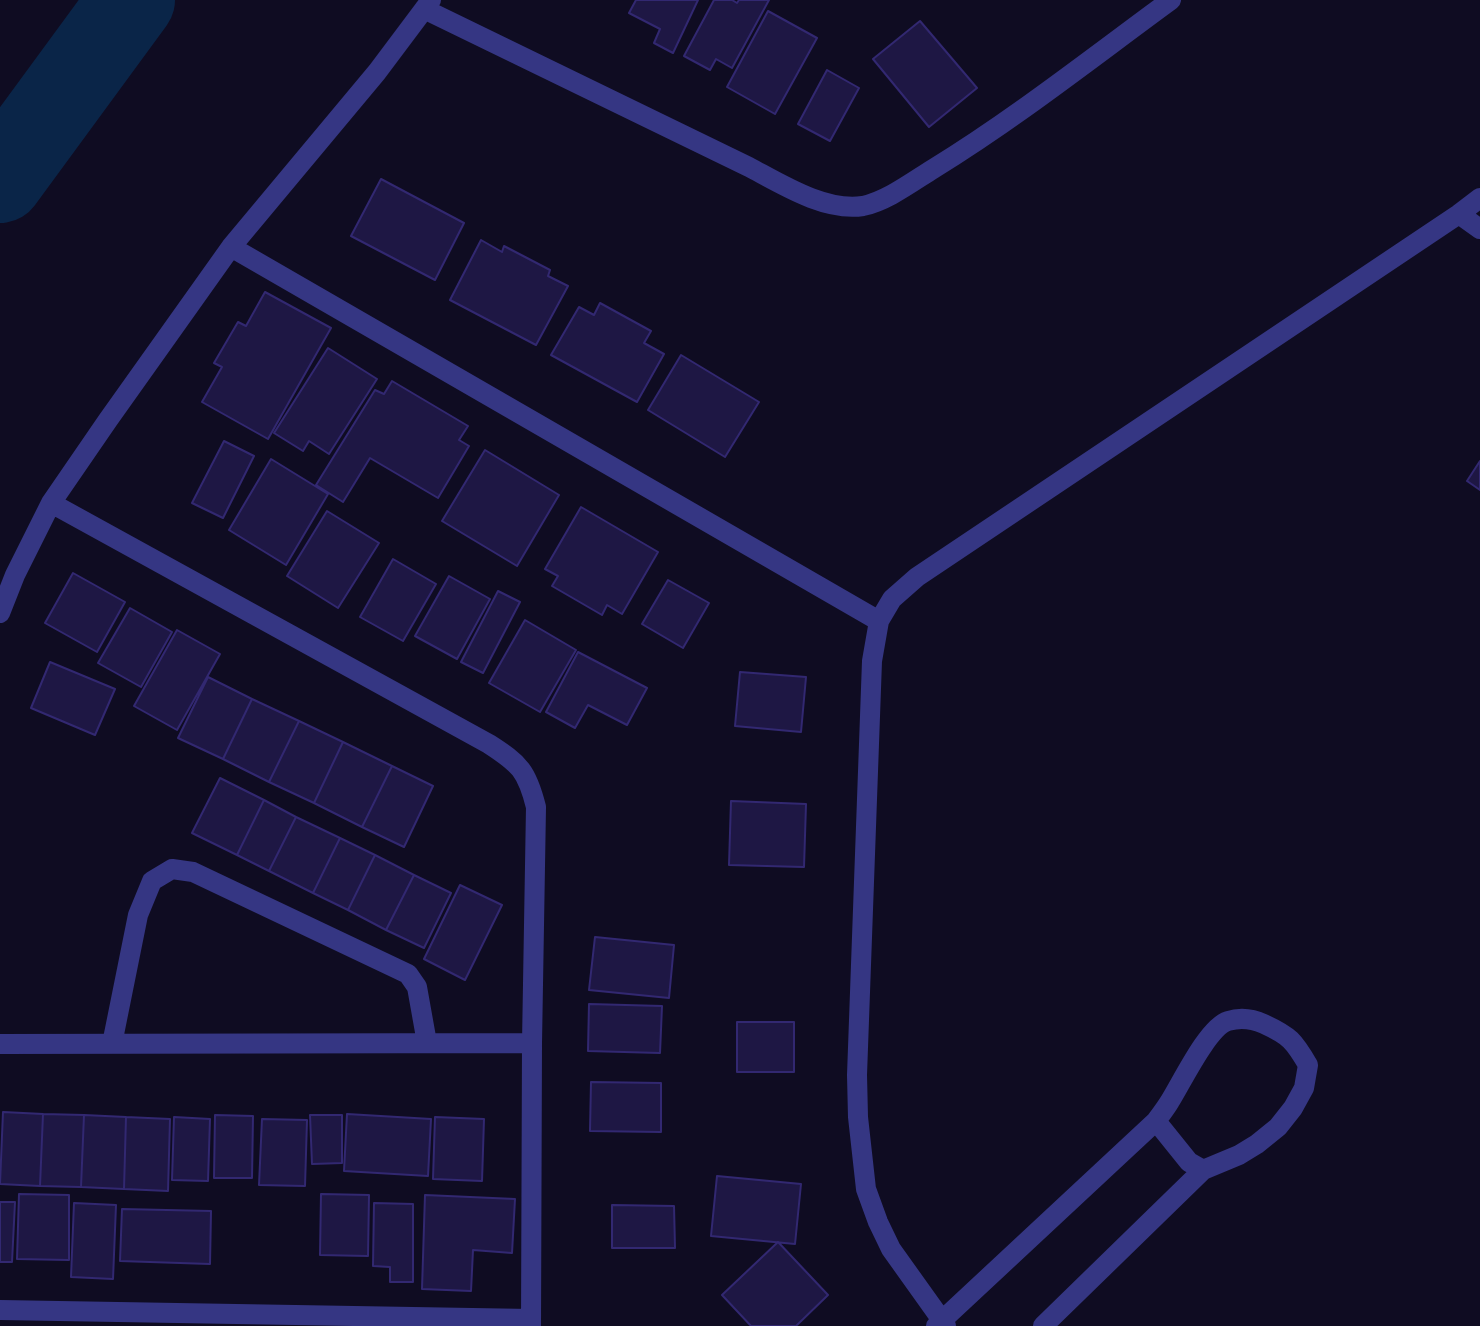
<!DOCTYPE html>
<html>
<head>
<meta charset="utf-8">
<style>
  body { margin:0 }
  canvas { display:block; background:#0f0c22 }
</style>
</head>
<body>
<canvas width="1480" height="1326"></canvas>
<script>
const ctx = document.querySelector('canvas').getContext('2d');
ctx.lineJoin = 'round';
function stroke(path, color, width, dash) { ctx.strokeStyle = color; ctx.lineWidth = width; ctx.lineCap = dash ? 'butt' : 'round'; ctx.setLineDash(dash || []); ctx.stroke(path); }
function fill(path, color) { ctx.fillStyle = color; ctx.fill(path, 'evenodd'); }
const river = new Path2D(`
  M 0,180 L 132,0`);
const building = new Path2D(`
  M 636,0 L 698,0 L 673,53 L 654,43 L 660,29 L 629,13 Z
  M 714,0 L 732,0 L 737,3 L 739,0 L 769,0 L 732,68 L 716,59 L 710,70 L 684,56 Z
  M 768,11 L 817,38 L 775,114 L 727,87 Z
  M 920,21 L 977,88 L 929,127 L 873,59 Z
  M 827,70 L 859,88 L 830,141 L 798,124 Z
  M 381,179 L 464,223 L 435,280 L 351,236 Z
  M 481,240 L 502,252 L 504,246 L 550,270 L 548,276 L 568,286 L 536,345 L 450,300 Z
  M 265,292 L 331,328 L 268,439 L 202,402 L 222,367 L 214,363 L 238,322 L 246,326 Z
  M 600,303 L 651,331 L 644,343 L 664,354 L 637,402 L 551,355 L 579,307 L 594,315 Z
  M 328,348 L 377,379 L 329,454 L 309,441 L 303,451 L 274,433 Z
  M 681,355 L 759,402 L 725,457 L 648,410 Z
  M 392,381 L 468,426 L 459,440 L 469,446 L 438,498 L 370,458 L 343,502 L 316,485 L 375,390 L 384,394 Z
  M 224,441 L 254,456 L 223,518 L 192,503 Z
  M 485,450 L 559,495 L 517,566 L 442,521 Z
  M 271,459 L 328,494 L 286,565 L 229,530 Z
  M 1480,461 L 1480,490 L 1467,481 Z
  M 581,507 L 658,552 L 622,614 L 607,605 L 602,615 L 552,586 L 558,576 L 545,569 Z
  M 327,511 L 379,543 L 338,608 L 287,576 Z
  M 393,559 L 436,584 L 403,641 L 360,617 Z
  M 73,573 L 125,602 L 97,652 L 45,623 Z
  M 449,576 L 490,599 L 457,659 L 415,636 Z
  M 668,580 L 709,603 L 683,648 L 642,624 Z
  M 498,591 L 520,602 L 483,673 L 461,662 Z
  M 130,608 L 172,632 L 141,687 L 98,663 Z
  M 525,620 L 576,650 L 540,712 L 489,683 Z
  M 177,630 L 220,654 L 177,730 L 134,706 Z
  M 578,652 L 647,688 L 627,725 L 588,705 L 575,728 L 546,712 Z
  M 50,662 L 115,689 L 95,735 L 31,708 Z
  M 740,672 L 806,677 L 801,732 L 735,726 Z
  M 208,677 L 252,699 L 223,759 L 178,738 Z
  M 252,699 L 299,721 L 269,782 L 223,759 Z
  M 299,721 L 343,742 L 314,803 L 269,782 Z
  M 343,742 L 392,766 L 362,827 L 314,803 Z
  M 392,766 L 433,786 L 404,847 L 362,827 Z
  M 220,778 L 264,800 L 237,855 L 192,833 Z
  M 264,800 L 296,817 L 269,871 L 237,855 Z
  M 731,801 L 806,804 L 804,867 L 729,865 Z
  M 296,817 L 340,838 L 313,893 L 269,871 Z
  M 340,838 L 375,855 L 348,910 L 313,893 Z
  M 375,855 L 414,875 L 386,930 L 348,910 Z
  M 414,875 L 451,893 L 424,948 L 386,930 Z
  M 460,885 L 502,905 L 465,980 L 424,959 Z
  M 595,937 L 674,945 L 669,998 L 589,990 Z
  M 589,1004 L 662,1006 L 660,1053 L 588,1051 Z
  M 737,1022 L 794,1022 L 794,1072 L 737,1072 Z
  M 591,1082 L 661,1083 L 661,1132 L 590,1131 Z
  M 3,1112 L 43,1114 L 40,1186 L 0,1184 Z
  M 43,1114 L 84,1115 L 81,1187 L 40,1186 Z
  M 347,1114 L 431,1119 L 428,1176 L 344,1171 Z
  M 84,1115 L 126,1117 L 124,1189 L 81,1187 Z
  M 215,1115 L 253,1116 L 252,1178 L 214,1178 Z
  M 310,1115 L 342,1115 L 342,1163 L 312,1164 Z
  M 126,1117 L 170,1119 L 168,1191 L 124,1189 Z
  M 174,1117 L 210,1119 L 208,1181 L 172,1180 Z
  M 435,1117 L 484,1119 L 482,1181 L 433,1179 Z
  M 262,1119 L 307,1120 L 305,1186 L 259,1185 Z
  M 717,1176 L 801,1184 L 795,1244 L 711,1236 Z
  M 19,1194 L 69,1195 L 69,1260 L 17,1259 Z
  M 321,1194 L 369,1195 L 368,1256 L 320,1255 Z
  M 425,1195 L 515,1199 L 512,1253 L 473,1250 L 471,1291 L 422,1289 Z
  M 0,1202 L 15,1202 L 12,1262 L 0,1262 Z
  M 74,1203 L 116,1205 L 113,1279 L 71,1277 Z
  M 374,1203 L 413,1204 L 413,1282 L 390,1282 L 390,1267 L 373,1266 Z
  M 612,1205 L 674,1206 L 675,1248 L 612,1248 Z
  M 122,1209 L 211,1211 L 210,1264 L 120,1261 Z
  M 778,1242 L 828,1295 L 796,1326 L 751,1326 L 722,1295 Z`);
const street = new Path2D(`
  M 424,9 L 749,167 C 781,184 825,212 863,206 C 887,201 912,182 933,169 C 1016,118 1093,57 1171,0
  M 1459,214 L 1480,229
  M 231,247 L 879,621
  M 51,503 L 489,744 C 520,764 527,771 536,807 L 532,1043 L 531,1326
  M 0,613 L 15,575 L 51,503 L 108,420 L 231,247 L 377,72 L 431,0
  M 0,1044 L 532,1043
  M 112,1044 L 138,915 L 152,881 L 172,869 L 193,872 L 408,974 L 417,987 L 427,1043
  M 1156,1121 L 1189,1162 L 1203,1170
  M 0,1310 L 531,1319
  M 936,1326 L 1156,1121 C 1161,1114 1166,1108 1170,1101 C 1182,1082 1208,1027 1228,1021 C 1241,1017 1253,1019 1264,1024 C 1290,1036 1294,1041 1308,1065 L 1304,1088 L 1293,1108 L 1278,1127 L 1257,1144 L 1239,1155 L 1203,1170 L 1043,1326
  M 946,1326 L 891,1249 L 878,1222 L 866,1189 L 858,1117 L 857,1075 L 872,661 L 879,621 L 892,599 L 917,577 L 1459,214 L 1480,198`);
stroke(river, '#0a2548', 86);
fill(building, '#1e1744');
stroke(building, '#322871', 2);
stroke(street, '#353683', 20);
</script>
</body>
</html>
